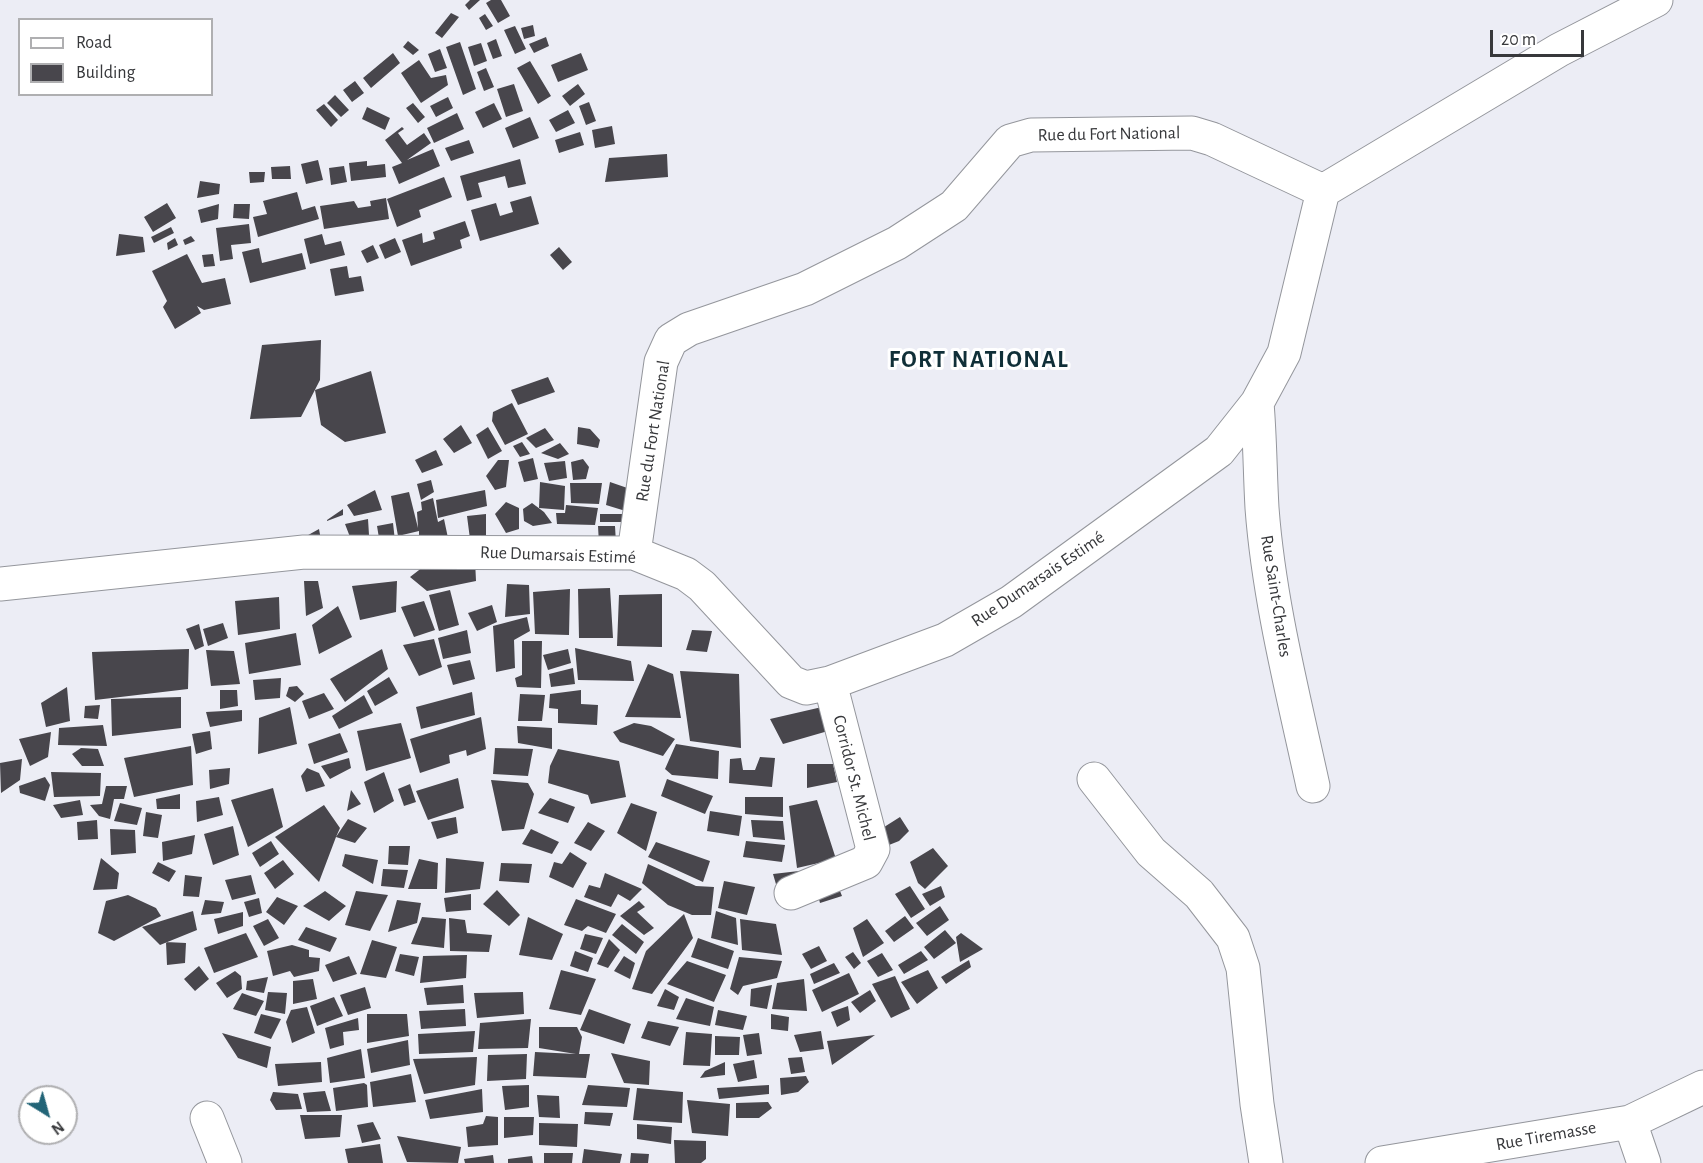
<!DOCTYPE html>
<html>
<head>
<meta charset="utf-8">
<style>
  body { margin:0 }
  #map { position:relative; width:1703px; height:1163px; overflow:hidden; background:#ecedf5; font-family:"Alegreya Sans",sans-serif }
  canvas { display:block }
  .legend { position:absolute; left:18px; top:18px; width:195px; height:78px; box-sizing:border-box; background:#fff; border:2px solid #afafb1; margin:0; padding:8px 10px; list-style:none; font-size:18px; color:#37383b }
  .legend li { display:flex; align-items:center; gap:12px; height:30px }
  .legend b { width:30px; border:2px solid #afafb1 }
  .north { position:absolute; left:18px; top:1085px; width:60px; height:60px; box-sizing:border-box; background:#fff; border:2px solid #afafb1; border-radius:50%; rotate:143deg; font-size:16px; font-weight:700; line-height:24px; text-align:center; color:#37383b }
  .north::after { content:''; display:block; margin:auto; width:21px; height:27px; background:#226477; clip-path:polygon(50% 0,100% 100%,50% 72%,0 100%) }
  .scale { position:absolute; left:1490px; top:30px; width:94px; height:27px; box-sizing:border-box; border:3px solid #37383b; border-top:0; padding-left:8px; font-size:18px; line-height:21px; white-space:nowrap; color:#37383b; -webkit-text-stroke:4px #fff; paint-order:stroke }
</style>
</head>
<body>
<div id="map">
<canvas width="1703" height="1163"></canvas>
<ul class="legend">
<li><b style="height:8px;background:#fff"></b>Road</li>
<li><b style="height:16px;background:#48464c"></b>Building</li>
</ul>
<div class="north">N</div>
<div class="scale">20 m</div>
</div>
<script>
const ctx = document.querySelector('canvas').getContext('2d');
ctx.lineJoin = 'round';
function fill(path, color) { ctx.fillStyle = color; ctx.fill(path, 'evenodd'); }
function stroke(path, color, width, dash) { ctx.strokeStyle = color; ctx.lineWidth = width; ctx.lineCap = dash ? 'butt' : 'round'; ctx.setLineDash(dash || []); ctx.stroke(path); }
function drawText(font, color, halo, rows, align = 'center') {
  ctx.font = font + ' "Alegreya Sans",sans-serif'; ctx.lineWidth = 6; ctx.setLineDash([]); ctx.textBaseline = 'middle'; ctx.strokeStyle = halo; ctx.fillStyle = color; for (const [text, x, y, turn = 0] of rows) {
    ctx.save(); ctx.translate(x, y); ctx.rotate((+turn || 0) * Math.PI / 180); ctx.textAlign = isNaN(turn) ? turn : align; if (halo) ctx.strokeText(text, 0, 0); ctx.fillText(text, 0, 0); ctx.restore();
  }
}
const building = new Path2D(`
  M 470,0 L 480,0 L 469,10 L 465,5 Z
  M 491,0 L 501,0 L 510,16 L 498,23 L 486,3 Z
  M 451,13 L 459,17 L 442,38 L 435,33 Z
  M 485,14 L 493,26 L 486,30 L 479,18 Z
  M 533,25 L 535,36 L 524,39 L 521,28 Z
  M 515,26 L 526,49 L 515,54 L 504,30 Z
  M 546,37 L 549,46 L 534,53 L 529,44 Z
  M 496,39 L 502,56 L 493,59 L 487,43 Z
  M 408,41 L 419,50 L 413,55 L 403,47 Z
  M 460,42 L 476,89 L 463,95 L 446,47 Z
  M 481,43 L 487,61 L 474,66 L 468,47 Z
  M 440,49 L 447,68 L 435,72 L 428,54 Z
  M 393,53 L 400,63 L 371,88 L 363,78 Z
  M 581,53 L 588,70 L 558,82 L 551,65 Z
  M 419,60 L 431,78 L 446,75 L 448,85 L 421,103 L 401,73 Z
  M 530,61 L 551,96 L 538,104 L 517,68 Z
  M 486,68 L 494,87 L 484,91 L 477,72 Z
  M 355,81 L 364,93 L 352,102 L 343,90 Z
  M 514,84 L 523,111 L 506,117 L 497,89 Z
  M 578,84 L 585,94 L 570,106 L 562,96 Z
  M 335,95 L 349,110 L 341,117 L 327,103 Z
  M 448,97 L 453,108 L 436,117 L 430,106 Z
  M 589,102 L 596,121 L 586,125 L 579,106 Z
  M 413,103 L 425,117 L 418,123 L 406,108 Z
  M 494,103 L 502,119 L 483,128 L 475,112 Z
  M 324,104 L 338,120 L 331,127 L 316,110 Z
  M 367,107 L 390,118 L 385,130 L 362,119 Z
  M 568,110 L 575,123 L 556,132 L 549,120 Z
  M 457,113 L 464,129 L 434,143 L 427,128 Z
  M 530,117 L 539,138 L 513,148 L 505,128 Z
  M 612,126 L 615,144 L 595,148 L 592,130 Z
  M 402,127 L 404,129 L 398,133 L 407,145 L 424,133 L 431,143 L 407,160 L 433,149 L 440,166 L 399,184 L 392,167 L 402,163 L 385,140 Z
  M 580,132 L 584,145 L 559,153 L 555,140 Z
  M 469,140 L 474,153 L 451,161 L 445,148 Z
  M 667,154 L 668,177 L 605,182 L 609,158 Z
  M 520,159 L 526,184 L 508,188 L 505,176 L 478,183 L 482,197 L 467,201 L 460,176 Z
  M 318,160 L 323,180 L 306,184 L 301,164 Z
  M 367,161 L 367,166 L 385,164 L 386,177 L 351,181 L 349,163 Z
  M 290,166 L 291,179 L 272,179 L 271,167 Z
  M 344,166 L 347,182 L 331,185 L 329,168 Z
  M 249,172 L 265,172 L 264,182 L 250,183 Z
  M 444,177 L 452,197 L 419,210 L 421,217 L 397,227 L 387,199 Z
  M 200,181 L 220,184 L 219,194 L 197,198 Z
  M 297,192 L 302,210 L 315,206 L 319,219 L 258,237 L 253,217 L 267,214 L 263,201 Z
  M 531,196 L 539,224 L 480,241 L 471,210 L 496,203 L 500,216 L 513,212 L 510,202 Z
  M 386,198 L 389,219 L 324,229 L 320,206 L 354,201 L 358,208 L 371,206 L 370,201 Z
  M 167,203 L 176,218 L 153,232 L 144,217 Z
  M 219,204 L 218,219 L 201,223 L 198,210 Z
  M 234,204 L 250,204 L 249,219 L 233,218 Z
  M 465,221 L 470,236 L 460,240 L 462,248 L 411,266 L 402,240 L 422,233 L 423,243 L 435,239 L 433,232 Z
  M 249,224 L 251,243 L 231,245 L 233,259 L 220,261 L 216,228 Z
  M 171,227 L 174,233 L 154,243 L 151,237 Z
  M 119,234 L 143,237 L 145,252 L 116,256 Z
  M 322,234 L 325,245 L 341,241 L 345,255 L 310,264 L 304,239 Z
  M 191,236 L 195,241 L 185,245 L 183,240 Z
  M 175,238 L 178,245 L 168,250 L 167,243 Z
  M 395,238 L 401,252 L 385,259 L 379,245 Z
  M 373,245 L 379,258 L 367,263 L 361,251 Z
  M 559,247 L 572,262 L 563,270 L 550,255 Z
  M 259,248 L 262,263 L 302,253 L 306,269 L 250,283 L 242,252 Z
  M 187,254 L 202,283 L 225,278 L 231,304 L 204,310 L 197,306 L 201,313 L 175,329 L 163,307 L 167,301 L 152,271 Z
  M 213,254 L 215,266 L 204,267 L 202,255 Z
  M 347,266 L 349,278 L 361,276 L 364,291 L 335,296 L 330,269 Z
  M 321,340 L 320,380 L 301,417 L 250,419 L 262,345 Z
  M 371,371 L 386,433 L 345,442 L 321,425 L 315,390 Z
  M 548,377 L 555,392 L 518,405 L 511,390 Z
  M 512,403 L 528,434 L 505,445 L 492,421 L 493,412 Z
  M 461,425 L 472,443 L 454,453 L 443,439 Z
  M 488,427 L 502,451 L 488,459 L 476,435 Z
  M 578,427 L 590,429 L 600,440 L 598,448 L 577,444 Z
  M 545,428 L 554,440 L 536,448 L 526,438 Z
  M 522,442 L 530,454 L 520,457 L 513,446 Z
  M 560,443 L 569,454 L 558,459 L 541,453 Z
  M 436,450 L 443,465 L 422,473 L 415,460 Z
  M 533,458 L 538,479 L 524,482 L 518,462 Z
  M 583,459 L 589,467 L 586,479 L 573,480 L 571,462 Z
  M 498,460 L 509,460 L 506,487 L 495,490 L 486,476 Z
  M 565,461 L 567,478 L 549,481 L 544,463 Z
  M 431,480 L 434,492 L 421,500 L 417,484 Z
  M 540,482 L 565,486 L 564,510 L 539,508 Z
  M 610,482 L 636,491 L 632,513 L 606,505 Z
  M 570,483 L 602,483 L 599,504 L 571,503 Z
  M 375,490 L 382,510 L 354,516 L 347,505 Z
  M 485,490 L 487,506 L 438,518 L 436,500 Z
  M 409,492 L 418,528 L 417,512 L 422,510 L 421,502 L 433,498 L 438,522 L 444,519 L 448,538 L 419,539 L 419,531 L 398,536 L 391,496 Z
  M 506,502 L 519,508 L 519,529 L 506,533 L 495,514 Z
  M 532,503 L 544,512 L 552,523 L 533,526 L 524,521 L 523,509 Z
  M 566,505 L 598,508 L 595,525 L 557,524 L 556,513 L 565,513 Z
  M 343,509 L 343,515 L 327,521 L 327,520 Z
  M 486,514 L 486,536 L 470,539 L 467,516 Z
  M 600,514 L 623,514 L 621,522 L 600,522 Z
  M 368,519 L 369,535 L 350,537 L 345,524 Z
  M 393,523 L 396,550 L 381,550 L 377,526 Z
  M 598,526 L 615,526 L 616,543 L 599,544 Z
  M 319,529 L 321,540 L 301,539 Z
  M 432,560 L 475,560 L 476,581 L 427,591 L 410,577 Z
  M 304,581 L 318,581 L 323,608 L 306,616 Z
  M 397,581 L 396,612 L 360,620 L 352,586 Z
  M 507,584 L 529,585 L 530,614 L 505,617 Z
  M 610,588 L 613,638 L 579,638 L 578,589 Z
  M 570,589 L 569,635 L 535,634 L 533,592 Z
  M 450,590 L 459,625 L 439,631 L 429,595 Z
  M 662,594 L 662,647 L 617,646 L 619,595 Z
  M 279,597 L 280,629 L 238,635 L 235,601 Z
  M 424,601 L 435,630 L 414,637 L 401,607 Z
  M 492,605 L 497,622 L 477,631 L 468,613 Z
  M 338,606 L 352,637 L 319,654 L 312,625 Z
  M 527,617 L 530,631 L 514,640 L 515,668 L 496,672 L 493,626 Z
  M 223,623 L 228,638 L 208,646 L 203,629 Z
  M 199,624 L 204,646 L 195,650 L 186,629 Z
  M 467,630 L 471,653 L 443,659 L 438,638 Z
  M 692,630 L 712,631 L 707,652 L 686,650 Z
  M 296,633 L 301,665 L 249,674 L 245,643 Z
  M 434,639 L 442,667 L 419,676 L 403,645 Z
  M 522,641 L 542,641 L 541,688 L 517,687 L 515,678 L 522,675 Z
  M 575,648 L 631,661 L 634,681 L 578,680 Z
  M 189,649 L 188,689 L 95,700 L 92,652 Z
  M 382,649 L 388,669 L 345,702 L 330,679 Z
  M 568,649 L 571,663 L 548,670 L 543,655 Z
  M 206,650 L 234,651 L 240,684 L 211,686 Z
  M 470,660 L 475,679 L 453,685 L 447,665 Z
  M 648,664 L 673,674 L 681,718 L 625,717 Z
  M 573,668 L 575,684 L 551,687 L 549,674 Z
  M 680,671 L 739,674 L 741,748 L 690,741 Z
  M 389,677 L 398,693 L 375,706 L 367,691 Z
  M 281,678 L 280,698 L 255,700 L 253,680 Z
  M 297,686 L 304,694 L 295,702 L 286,696 L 289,687 Z
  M 67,687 L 70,721 L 46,727 L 41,703 Z
  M 220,690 L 237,690 L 238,706 L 220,709 Z
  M 581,690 L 581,704 L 598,705 L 597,725 L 558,723 L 558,709 L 549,708 L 550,694 Z
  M 472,692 L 475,715 L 421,729 L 416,707 Z
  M 324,693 L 334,709 L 309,719 L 302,701 Z
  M 520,694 L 545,695 L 542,721 L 518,721 Z
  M 364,695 L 373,713 L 339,729 L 332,716 Z
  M 181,697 L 181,728 L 112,736 L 111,699 Z
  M 100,705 L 98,719 L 84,718 L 85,706 Z
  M 290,707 L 297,744 L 258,754 L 259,718 Z
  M 822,707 L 828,731 L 783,744 L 770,719 Z
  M 242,710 L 242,721 L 210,727 L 206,712 Z
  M 481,717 L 486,749 L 467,756 L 466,750 L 449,755 L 450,763 L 420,773 L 410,739 Z
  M 401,723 L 411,758 L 366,771 L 357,731 Z
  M 634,723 L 651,726 L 675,739 L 663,756 L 620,742 L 613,732 Z
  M 103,725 L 107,746 L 58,745 L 59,728 Z
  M 517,726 L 552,728 L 552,749 L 518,743 Z
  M 210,731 L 212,749 L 196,754 L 192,734 Z
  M 51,732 L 48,757 L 30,766 L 19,739 Z
  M 340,733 L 348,752 L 314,764 L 308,744 Z
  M 676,744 L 719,751 L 718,779 L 672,775 L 665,769 Z
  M 191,746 L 193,785 L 134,797 L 124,758 Z
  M 81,748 L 98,749 L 104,766 L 82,766 L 72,754 Z
  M 495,748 L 533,749 L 528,776 L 493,774 Z
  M 558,749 L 619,761 L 626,797 L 591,804 L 588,795 L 548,783 L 550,766 Z
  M 760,757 L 775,758 L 772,787 L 729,783 L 730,759 L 741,758 L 743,770 L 755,770 Z
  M 349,758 L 351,768 L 330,779 L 321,766 Z
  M 22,759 L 20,780 L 1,793 L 0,763 Z
  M 807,764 L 833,764 L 837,782 L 807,788 Z
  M 230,768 L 229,784 L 210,789 L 209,770 Z
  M 307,768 L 319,773 L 325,786 L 306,792 L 301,776 Z
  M 51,772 L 101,773 L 100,796 L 54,797 Z
  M 384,772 L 394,801 L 374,813 L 364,782 Z
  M 45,777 L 50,785 L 45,801 L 20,793 L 19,786 Z
  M 458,778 L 464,808 L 428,820 L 416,791 Z
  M 667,779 L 713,796 L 705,814 L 661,796 Z
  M 491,780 L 528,783 L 534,794 L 524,829 L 502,831 Z
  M 410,784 L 416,802 L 404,806 L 398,789 Z
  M 106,786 L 127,786 L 124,799 L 114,799 L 110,819 L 99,816 L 90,805 L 102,804 Z
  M 273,788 L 283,827 L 248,847 L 231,800 Z
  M 351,790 L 361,804 L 347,811 Z
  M 180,794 L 180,809 L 157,809 L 156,799 Z
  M 219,797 L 223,815 L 197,822 L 196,801 Z
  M 745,797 L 783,797 L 783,817 L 745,814 Z
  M 550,798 L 575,807 L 568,823 L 538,813 Z
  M 80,800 L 83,815 L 61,818 L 53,805 Z
  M 817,800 L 836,859 L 797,868 L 789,806 Z
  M 120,803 L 142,808 L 137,825 L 114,821 Z
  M 631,803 L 657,812 L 646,851 L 617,833 Z
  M 324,805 L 340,828 L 336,837 L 348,819 L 367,828 L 355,843 L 336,837 L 319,882 L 275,837 Z
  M 710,811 L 742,816 L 739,836 L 707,831 Z
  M 146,812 L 162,815 L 158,838 L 143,836 Z
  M 456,817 L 458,833 L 437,839 L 431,822 Z
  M 900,817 L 909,831 L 899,841 L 869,853 L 862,841 Z
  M 97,820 L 98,839 L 78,840 L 77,822 Z
  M 751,820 L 783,821 L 785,840 L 753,837 Z
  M 588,822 L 605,831 L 591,851 L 574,843 Z
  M 233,826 L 239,855 L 213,865 L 204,834 Z
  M 110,829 L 135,830 L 136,853 L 111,855 Z
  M 531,829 L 559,842 L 552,854 L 522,844 Z
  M 195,835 L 192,854 L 163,861 L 162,842 Z
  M 271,841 L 279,854 L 260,867 L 252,853 Z
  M 746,841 L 785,845 L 782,862 L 743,857 Z
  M 656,842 L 710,861 L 703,882 L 648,857 Z
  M 389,846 L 410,846 L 408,865 L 388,864 Z
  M 933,848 L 948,866 L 925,889 L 918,883 L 910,862 Z
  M 570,852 L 587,863 L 573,888 L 549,877 L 554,862 L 562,864 Z
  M 345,854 L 378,860 L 373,884 L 342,866 Z
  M 101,858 L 119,873 L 117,889 L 93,890 Z
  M 446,858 L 484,862 L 480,889 L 445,893 Z
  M 419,859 L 438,863 L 437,889 L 408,889 Z
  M 283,860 L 294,874 L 275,889 L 264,873 Z
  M 158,862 L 176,871 L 169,882 L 152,873 Z
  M 501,863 L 532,864 L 529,883 L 499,881 Z
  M 648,864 L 696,886 L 714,887 L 711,915 L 692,915 L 668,905 L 642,883 Z
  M 383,869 L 408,870 L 404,888 L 381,886 Z
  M 799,871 L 807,885 L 778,891 L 773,874 Z
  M 605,873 L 642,889 L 630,901 L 618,894 L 611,907 L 584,897 L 589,885 L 600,888 Z
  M 185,875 L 202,877 L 199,897 L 183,896 Z
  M 251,875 L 256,894 L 232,900 L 225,880 Z
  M 724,881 L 755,887 L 747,915 L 718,908 Z
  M 836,881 L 842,896 L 820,903 L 816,888 Z
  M 910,886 L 925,909 L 911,918 L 895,894 Z
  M 941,886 L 945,897 L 930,906 L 922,894 Z
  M 497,890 L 520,915 L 509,926 L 483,904 Z
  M 325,891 L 346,906 L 329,921 L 303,906 Z
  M 356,891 L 388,895 L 370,931 L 345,925 Z
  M 471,894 L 471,910 L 446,912 L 444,898 Z
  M 128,895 L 156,908 L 161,916 L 114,941 L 98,933 L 106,901 Z
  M 277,897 L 298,906 L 284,925 L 266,912 Z
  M 259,898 L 262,913 L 249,917 L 244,902 Z
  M 576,899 L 616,914 L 606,933 L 588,926 L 582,931 L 564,925 Z
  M 205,900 L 224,902 L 221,913 L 201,915 Z
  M 397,900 L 421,903 L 417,923 L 388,932 Z
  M 639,901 L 645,907 L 637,912 L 654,928 L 644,935 L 620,916 Z
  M 940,906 L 949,920 L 927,936 L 916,923 Z
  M 193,911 L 197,930 L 160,945 L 142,927 Z
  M 716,911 L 736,918 L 738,945 L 711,938 Z
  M 243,912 L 243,926 L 218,934 L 214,919 Z
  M 684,914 L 693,938 L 652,994 L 632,989 L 646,951 Z
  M 905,916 L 914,928 L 894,942 L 885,931 Z
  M 422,917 L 446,919 L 444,948 L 411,944 Z
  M 528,917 L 563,934 L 552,960 L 519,955 Z
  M 449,918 L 465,920 L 467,933 L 492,935 L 489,952 L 450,951 Z
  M 268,919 L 279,938 L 264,946 L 253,926 Z
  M 740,919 L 776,924 L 782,955 L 742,950 Z
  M 867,919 L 884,943 L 863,957 L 853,928 Z
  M 622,924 L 644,942 L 636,954 L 612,935 Z
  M 306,927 L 337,938 L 330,952 L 298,940 Z
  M 945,930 L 956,943 L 934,959 L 924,947 Z
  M 246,933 L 258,957 L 214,973 L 204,948 Z
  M 961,933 L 983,949 L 960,962 L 956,937 Z
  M 585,934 L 603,938 L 596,954 L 580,949 Z
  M 698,938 L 734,951 L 728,969 L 691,957 Z
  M 609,939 L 620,950 L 608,968 L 597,964 Z
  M 372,940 L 397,947 L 386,978 L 360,974 Z
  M 166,942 L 186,943 L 185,963 L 167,965 Z
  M 292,945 L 309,950 L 309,957 L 320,958 L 319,971 L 294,977 L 290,971 L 273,976 L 267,951 Z
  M 819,946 L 827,961 L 811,969 L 802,954 Z
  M 575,951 L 593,958 L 588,972 L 570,966 Z
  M 921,951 L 928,960 L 904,974 L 898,965 Z
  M 853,952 L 861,963 L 854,969 L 845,957 Z
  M 882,953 L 893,970 L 878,977 L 867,961 Z
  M 400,954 L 419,957 L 414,976 L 395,971 Z
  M 467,955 L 466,978 L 420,983 L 423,956 Z
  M 349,956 L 357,974 L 333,982 L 325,965 Z
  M 624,956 L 635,963 L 630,979 L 614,971 Z
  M 739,957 L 782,961 L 777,978 L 743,986 L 738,995 L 730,989 Z
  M 969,960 L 971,967 L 946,984 L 941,977 Z
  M 687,961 L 726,975 L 714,1002 L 667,984 Z
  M 834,963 L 840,973 L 814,984 L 810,974 Z
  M 199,966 L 209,979 L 195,991 L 184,979 Z
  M 561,970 L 596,979 L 581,1015 L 549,1009 Z
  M 928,970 L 938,988 L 917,1004 L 901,982 Z
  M 235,971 L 241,976 L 242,989 L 227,998 L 216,983 Z
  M 849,973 L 859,994 L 822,1012 L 812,990 Z
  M 895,976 L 910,1009 L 891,1018 L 872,984 Z
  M 268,977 L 264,993 L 246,990 L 247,981 Z
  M 313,979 L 317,999 L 293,1004 L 293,981 Z
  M 804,979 L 807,1011 L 772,1009 L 777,983 Z
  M 463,985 L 464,1003 L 427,1005 L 424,988 Z
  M 772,985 L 767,1009 L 750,1006 L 751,989 Z
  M 365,987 L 371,1008 L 348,1015 L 340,995 Z
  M 665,989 L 679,997 L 674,1010 L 657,1006 Z
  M 870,990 L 876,1001 L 860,1013 L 851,1002 Z
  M 268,992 L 287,993 L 285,1014 L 265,1010 Z
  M 523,992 L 524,1014 L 477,1018 L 474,993 Z
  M 242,993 L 264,1001 L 256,1016 L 233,1009 Z
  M 334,997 L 343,1016 L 317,1026 L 310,1006 Z
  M 686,998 L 714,1007 L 710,1026 L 676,1019 Z
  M 848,1006 L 850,1020 L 837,1027 L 831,1012 Z
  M 307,1007 L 315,1033 L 292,1043 L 286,1022 L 291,1010 Z
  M 465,1009 L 466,1026 L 421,1029 L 419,1011 Z
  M 589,1009 L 631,1024 L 624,1044 L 580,1030 Z
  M 718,1010 L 747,1016 L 743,1030 L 715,1025 Z
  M 261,1014 L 281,1019 L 271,1039 L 254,1033 Z
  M 367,1014 L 407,1014 L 409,1036 L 367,1043 Z
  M 771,1014 L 789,1017 L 788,1031 L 771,1029 Z
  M 358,1018 L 359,1030 L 343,1032 L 344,1045 L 330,1049 L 325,1028 Z
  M 531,1019 L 528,1048 L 478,1049 L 480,1023 Z
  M 648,1021 L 679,1027 L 670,1046 L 641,1038 Z
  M 539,1027 L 577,1027 L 582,1037 L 579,1054 L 590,1054 L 586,1078 L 533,1076 L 535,1052 L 576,1054 L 539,1048 Z
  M 475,1031 L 473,1052 L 419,1054 L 418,1034 Z
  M 821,1031 L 824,1049 L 800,1052 L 794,1035 Z
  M 686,1032 L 712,1034 L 710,1066 L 683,1065 Z
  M 222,1033 L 271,1047 L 267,1068 L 238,1058 Z
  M 759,1033 L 762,1054 L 747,1056 L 743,1035 Z
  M 875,1035 L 832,1065 L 827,1041 Z
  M 715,1036 L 740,1037 L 739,1055 L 715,1055 Z
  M 408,1040 L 410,1065 L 371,1073 L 367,1049 Z
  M 361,1049 L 365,1078 L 330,1083 L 327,1058 Z
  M 611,1053 L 650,1061 L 649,1085 L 624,1083 Z
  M 527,1054 L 526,1079 L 487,1081 L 488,1055 Z
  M 477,1057 L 475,1085 L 424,1094 L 413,1059 Z
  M 802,1057 L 805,1072 L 791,1074 L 788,1058 Z
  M 754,1060 L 757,1078 L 738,1082 L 733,1064 Z
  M 321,1062 L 322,1082 L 278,1086 L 275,1064 Z
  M 725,1062 L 725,1075 L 700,1078 L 705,1071 Z
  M 411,1074 L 416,1102 L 373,1107 L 370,1082 Z
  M 806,1076 L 809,1082 L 798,1092 L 781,1095 L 780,1078 Z
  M 364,1083 L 367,1085 L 368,1107 L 336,1111 L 333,1088 Z
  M 529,1085 L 529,1107 L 505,1110 L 502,1086 Z
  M 588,1085 L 630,1088 L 627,1107 L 582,1105 Z
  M 769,1085 L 769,1094 L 719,1099 L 717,1088 Z
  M 637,1088 L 683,1092 L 682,1123 L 633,1120 Z
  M 482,1089 L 483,1112 L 430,1119 L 425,1100 Z
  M 325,1091 L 331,1111 L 307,1112 L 303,1093 Z
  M 273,1092 L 298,1094 L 302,1109 L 276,1110 L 270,1100 Z
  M 537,1095 L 559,1096 L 560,1118 L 539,1117 Z
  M 687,1100 L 730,1104 L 728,1136 L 692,1133 Z
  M 768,1102 L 772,1108 L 759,1118 L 736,1118 L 736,1103 Z
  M 585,1112 L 613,1113 L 610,1126 L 584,1124 Z
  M 300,1115 L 342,1115 L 340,1137 L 305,1139 Z
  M 486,1116 L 498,1117 L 498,1145 L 468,1147 L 466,1127 L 483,1124 Z
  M 504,1117 L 534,1117 L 533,1135 L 504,1138 Z
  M 373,1122 L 381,1139 L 362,1143 L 357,1125 Z
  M 539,1123 L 578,1124 L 577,1147 L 539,1145 Z
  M 637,1124 L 672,1127 L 671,1144 L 637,1139 Z
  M 397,1136 L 461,1147 L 458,1163 L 407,1162 Z
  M 674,1140 L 706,1141 L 706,1159 L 701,1163 L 675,1163 Z
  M 380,1144 L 383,1163 L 348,1163 L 345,1149 Z
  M 584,1149 L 622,1154 L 620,1163 L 582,1163 Z
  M 544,1153 L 573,1153 L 572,1163 L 544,1163 Z
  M 631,1153 L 649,1154 L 648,1163 L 630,1163 Z
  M 493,1155 L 494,1163 L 465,1163 L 464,1159 Z
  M 532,1156 L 533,1163 L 508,1163 L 508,1159 Z`);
const minor = new Path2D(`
  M 1257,403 C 1260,438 1260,473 1262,508 C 1269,601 1293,694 1313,786
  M 634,553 L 661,362 L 671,340 L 689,329 L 805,289 L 897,243 L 954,206 L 1010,141 L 1031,135 L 1192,133 L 1212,139 L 1323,191 L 1559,50 L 1656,0
  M 0,584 L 304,552 L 634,553 L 686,574 L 702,586 L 791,682 L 806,688 L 830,683 L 945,640 L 1011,602 L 1219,451 L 1257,403 L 1284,353 L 1323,191
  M 1094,779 L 1151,852 L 1199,894 L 1233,938 L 1243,968 L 1257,1104 L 1266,1163
  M 791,893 L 866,862 L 873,849 L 830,683
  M 207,1118 L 225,1163
  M 1630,1122 L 1644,1163
  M 1382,1163 L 1630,1122 L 1703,1087`);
const streetNames = [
  ["Rue du Fort National",1109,134,-1],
  ["Rue du Fort National",653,431,-81],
  ["Rue Dumarsais Estimé",558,555,2],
  ["Rue Dumarsais Estimé",1038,579,-34],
  ["Rue Saint-Charles",1276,596,81],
  ["Corridor St. Michel",854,778,76],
  ["Rue Tiremasse",1546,1136,-10]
];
const districtNames = [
  ["FORT NATIONAL",979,360]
];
fill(building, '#48464c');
stroke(minor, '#94969c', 35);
stroke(minor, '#fff', 33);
drawText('18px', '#37383b', '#fff', streetNames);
ctx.letterSpacing = '1.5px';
drawText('bold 24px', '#102f38', '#fff', districtNames);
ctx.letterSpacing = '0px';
</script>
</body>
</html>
